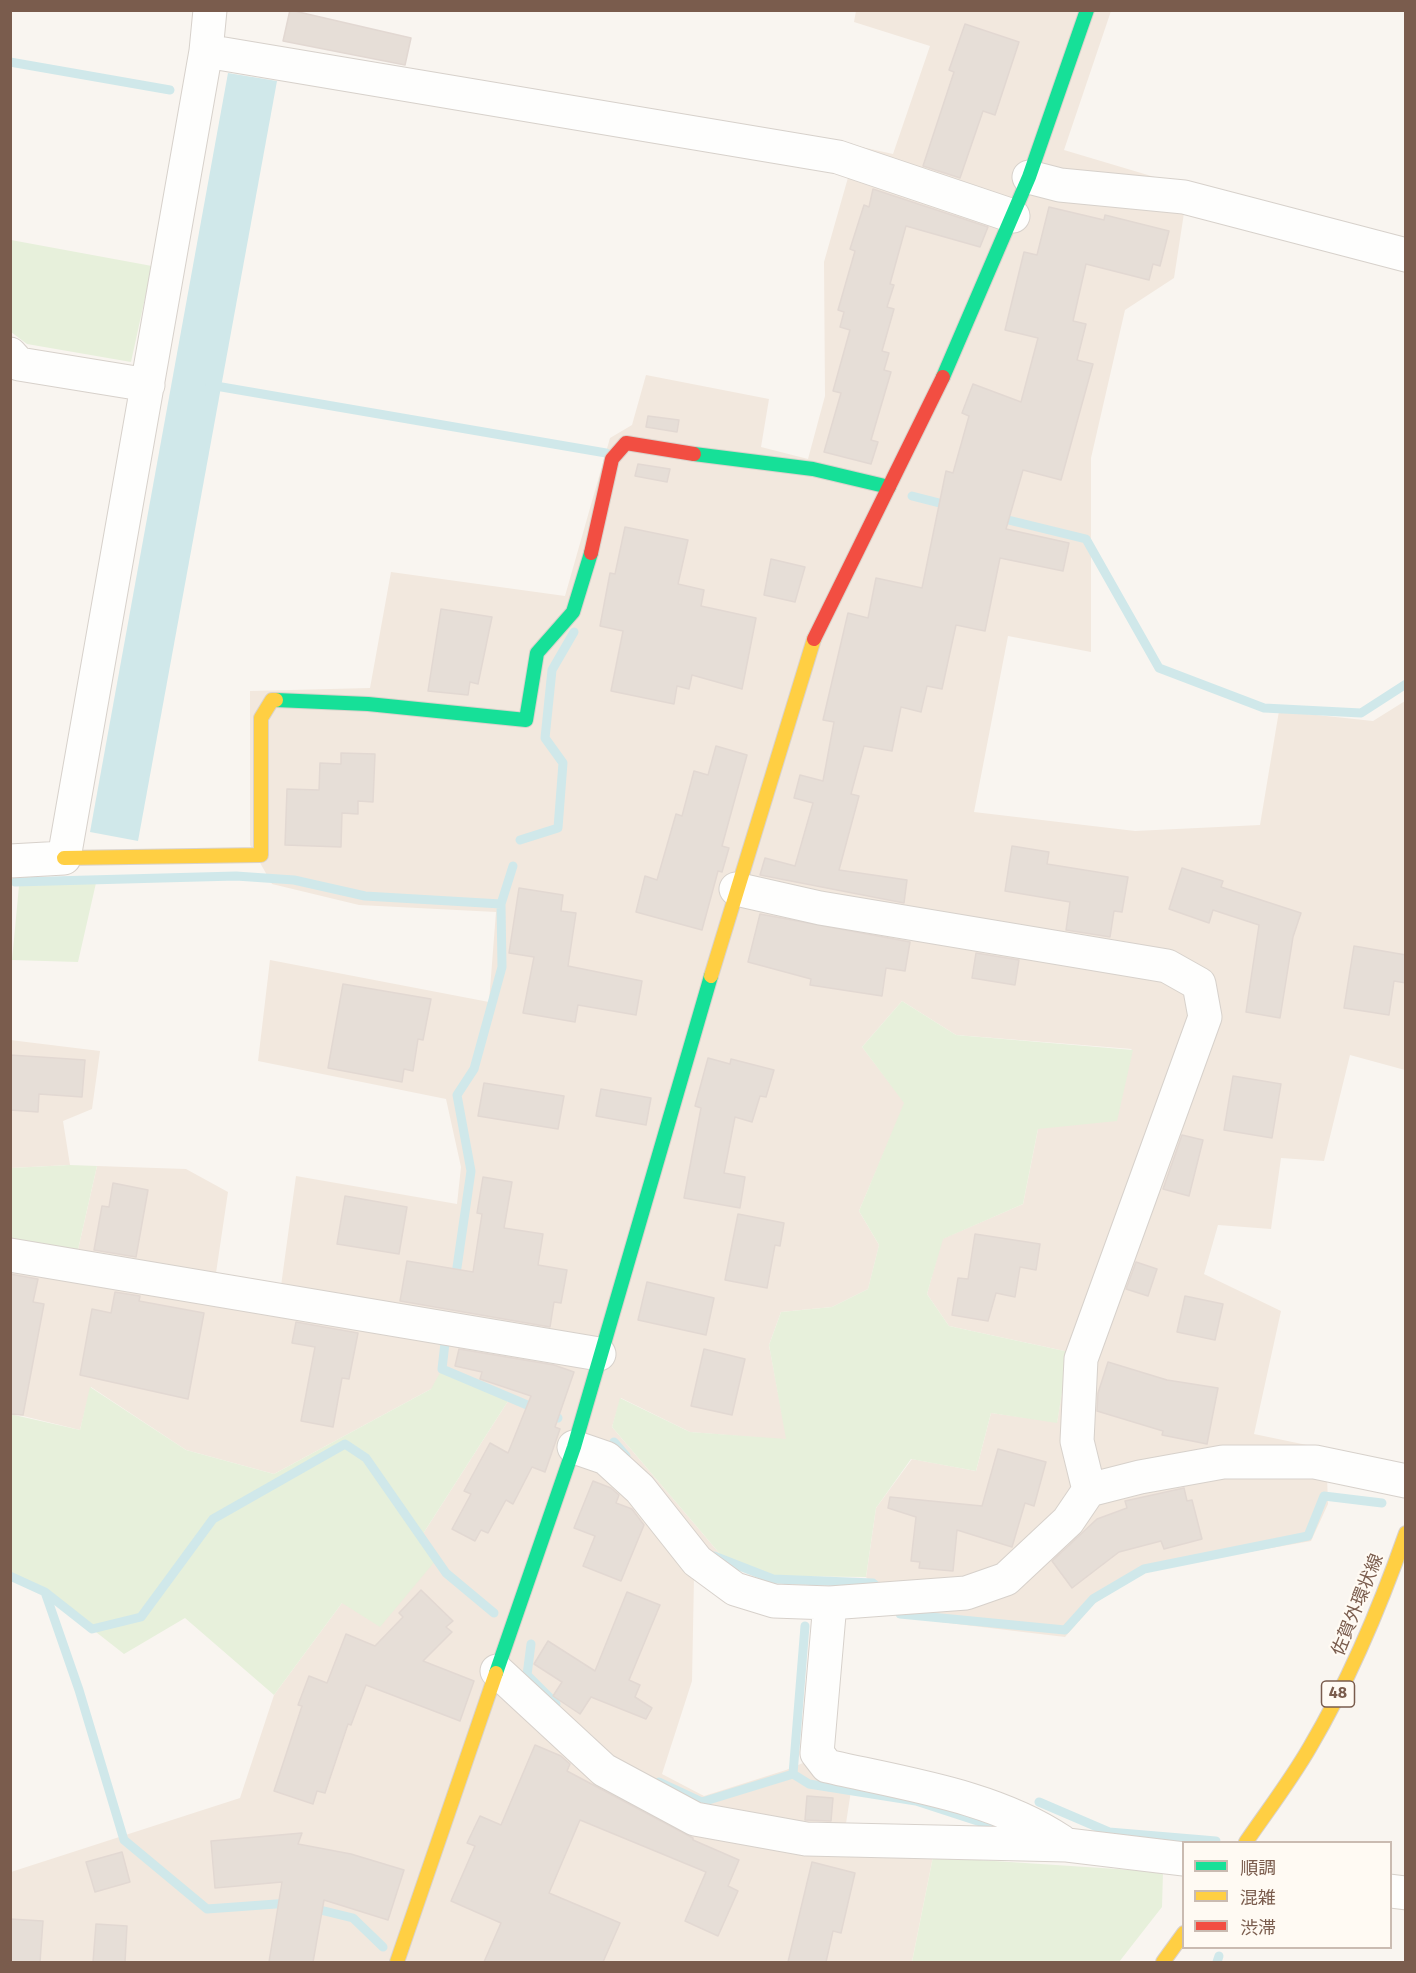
<!DOCTYPE html>
<html>
<head>
<meta charset="utf-8">
<style>
  body { margin:0 }
  #map { position:relative; width:1416px; height:1973px; overflow:hidden; background:#f9f5f0; font-family:"Fira Sans","Noto Sans JP",sans-serif }
  canvas { display:block }
  .frame { position:absolute; inset:0; border:12px solid #7a5c4d; pointer-events:none }
  .legend { position:absolute; left:1182px; top:1841px; width:210px; height:108px; box-sizing:border-box; background:#fffaf3; border:2px solid #cabbb1; margin:0; padding:8px 10px; list-style:none; font-size:18px; color:#7a5c4d }
  .legend li { display:flex; align-items:center; gap:12px; height:30px }
  .legend b { width:30px; border:2px solid #cabbb1 }
</style>
</head>
<body>
<div id="map">
<canvas width="1416" height="1973"></canvas>
<div class="frame"></div>
<ul class="legend">
<li><b style="height:8px;background:#16e098"></b>順調</li>
<li><b style="height:8px;background:#ffcf43"></b>混雑</li>
<li><b style="height:8px;background:#f24e42"></b>渋滞</li>
</ul>
</div>
<script>
const ctx = document.querySelector('canvas').getContext('2d');
ctx.lineJoin = 'round';
function fill(path, color) { ctx.fillStyle = color; ctx.fill(path, 'evenodd'); }
function stroke(path, color, width, dash) { ctx.strokeStyle = color; ctx.lineWidth = width; ctx.lineCap = dash ? 'butt' : 'round'; ctx.setLineDash(dash || []); ctx.stroke(path); }
function drawText(font, color, halo, rows, align = 'center') {
  ctx.font = font + ' "Fira Sans","Noto Sans JP",sans-serif'; ctx.lineWidth = 4.5; ctx.setLineDash([]); ctx.textBaseline = 'middle'; ctx.strokeStyle = halo; ctx.fillStyle = color; for (const [text, x, y, turn = 0] of rows) {
    ctx.save(); ctx.translate(x, y); ctx.rotate((+turn || 0) * Math.PI / 180); ctx.textAlign = isNaN(turn) ? turn : align; if (halo) ctx.strokeText(text, 0, 0); ctx.fillText(text, 0, 0); ctx.restore();
  }
}
const residential = new Path2D(`
  M 856,11 L 1111,11 L 1064,150 L 1188,187 L 1174,278 L 1125,310 L 1091,458 L 1091,652 L 1008,636 L 974,812 L 1135,831 L 1260,825 L 1279,711 L 1373,721 L 1405,701 L 1405,1070 L 1350,1055 L 1324,1161 L 1281,1158 L 1271,1229 L 1218,1225 L 1204,1274 L 1281,1311 L 1254,1434 L 1326,1449 L 1328,1504 L 1311,1541 L 1142,1571 L 1094,1604 L 1065,1637 L 898,1617 L 866,1577 L 876,1508 L 912,1459 L 976,1471 L 991,1413 L 1057,1422 L 1069,1352 L 949,1326 L 927,1294 L 942,1239 L 1023,1204 L 1038,1129 L 1132,1049 L 956,1035 L 902,1001 L 862,1047 L 905,1103 L 859,1211 L 879,1245 L 868,1289 L 832,1307 L 781,1312 L 769,1345 L 787,1440 L 690,1432 L 621,1398 L 612,1427 L 720,1554 L 694,1577 L 692,1681 L 662,1774 L 704,1796 L 786,1770 L 832,1751 L 856,1758 L 845,1830 L 933,1857 L 912,1962 L 11,1962 L 11,1872 L 240,1798 L 274,1695 L 342,1603 L 436,1560 L 421,1537 L 510,1398 L 431,1389 L 274,1474 L 186,1450 L 91,1387 L 80,1430 L 11,1413 L 11,1244 L 77,1254 L 97,1166 L 186,1169 L 228,1192 L 216,1273 L 281,1286 L 296,1176 L 457,1204 L 461,1167 L 446,1099 L 258,1061 L 270,960 L 489,1002 L 496,912 L 359,905 L 272,884 L 250,845 L 250,691 L 370,688 L 391,572 L 565,596 L 610,438 L 632,425 L 646,375 L 769,399 L 761,447 L 808,459 L 825,396 L 824,262 L 857,146 L 893,154 L 930,46 L 854,22 Z
  M 10,1040 L 100,1051 L 92,1109 L 63,1121 L 70,1165 L 11,1168 Z`);
const green = new Path2D(`
  M 11,240 L 152,266 L 131,362 L 27,344 L 11,332 Z
  M 96,883 L 78,962 L 12,960 L 19,886 Z
  M 902,1001 L 956,1035 L 1133,1050 L 1117,1121 L 1038,1129 L 1023,1204 L 943,1239 L 927,1294 L 949,1326 L 1069,1352 L 1057,1423 L 991,1413 L 976,1471 L 911,1459 L 876,1508 L 866,1577 L 770,1576 L 720,1554 L 612,1427 L 620,1398 L 690,1432 L 786,1439 L 769,1345 L 781,1312 L 832,1307 L 868,1289 L 879,1245 L 859,1211 L 904,1103 L 862,1047 Z
  M 70,1165 L 97,1166 L 77,1254 L 11,1244 L 11,1168 Z
  M 442,1369 L 510,1398 L 421,1537 L 436,1560 L 380,1627 L 342,1603 L 274,1695 L 185,1618 L 124,1654 L 45,1592 L 11,1576 L 10,1414 L 80,1430 L 90,1387 L 186,1450 L 274,1474 L 431,1389 Z
  M 933,1857 L 1163,1872 L 1162,1907 L 1119,1962 L 912,1962 Z`);
const water = new Path2D(`
  M 228,73 L 277,81 L 138,841 L 90,832 Z`);
const stream = new Path2D(`
  M 10,62 L 170,90
  M 210,385 L 606,453
  M 912,496 L 951,506
  M 996,517 L 1086,539 L 1159,668 L 1264,708 L 1361,713 L 1406,684
  M 520,840 L 558,828 L 563,763 L 545,738 L 552,670 L 574,632
  M 15,882 L 236,876 L 294,880 L 365,896 L 501,904 L 513,866
  M 455,1281 L 471,1171 L 457,1095 L 474,1069 L 502,967 L 501,904
  M 445,1343 L 442,1369 L 558,1418
  M 614,1442 L 626,1456
  M 714,1556 L 773,1579 L 873,1583 L 882,1591
  M 10,1576 L 45,1592 L 79,1690 L 124,1840 L 207,1909 L 290,1903
  M 45,1592 L 92,1629 L 141,1617 L 213,1519 L 345,1444 L 366,1458 L 446,1573 L 494,1613
  M 896,1604 L 900,1614 L 1065,1630 L 1093,1599 L 1144,1569 L 1308,1536 L 1324,1496 L 1382,1503
  M 805,1626 L 793,1774 L 809,1784 L 916,1801 L 1005,1830
  M 531,1644 L 527,1675 L 556,1704
  M 659,1782 L 702,1802 L 793,1774
  M 1039,1802 L 1109,1832 L 1216,1841
  M 312,1908 L 353,1918 L 383,1947
  M 1217,1962 L 1219,1956`);
const building = new Path2D(`
  M 290,10 L 411,38 L 405,65 L 283,41 Z
  M 965,24 L 1019,42 L 995,115 L 983,111 L 960,178 L 923,166 L 954,72 L 949,70 Z
  M 873,189 L 988,227 L 980,247 L 906,226 L 890,284 L 894,285 L 887,307 L 894,309 L 882,351 L 889,353 L 884,370 L 891,372 L 871,440 L 878,442 L 871,464 L 824,452 L 841,393 L 833,391 L 850,330 L 840,327 L 844,312 L 838,310 L 855,251 L 850,249 L 864,205 L 869,207 Z
  M 1049,207 L 1104,220 L 1105,215 L 1169,231 L 1160,266 L 1153,264 L 1149,280 L 1086,264 L 1073,321 L 1086,324 L 1077,360 L 1093,364 L 1061,480 L 1023,470 L 1006,529 L 1069,543 L 1063,571 L 1000,558 L 985,631 L 956,625 L 942,689 L 927,686 L 921,712 L 901,707 L 892,751 L 864,746 L 851,794 L 859,796 L 839,870 L 907,880 L 904,903 L 760,875 L 765,858 L 795,866 L 813,803 L 794,798 L 800,775 L 823,781 L 834,722 L 823,720 L 848,613 L 868,618 L 876,578 L 922,588 L 946,471 L 953,473 L 969,416 L 962,413 L 973,384 L 1021,402 L 1038,338 L 1005,330 L 1024,252 L 1037,255 Z
  M 648,416 L 679,420 L 677,432 L 646,427 Z
  M 638,464 L 670,469 L 667,482 L 635,476 Z
  M 625,527 L 688,540 L 678,584 L 704,590 L 701,606 L 756,618 L 742,689 L 692,675 L 689,689 L 677,686 L 674,704 L 611,691 L 623,631 L 600,626 L 610,573 L 615,574 Z
  M 771,559 L 805,567 L 795,602 L 764,595 Z
  M 441,609 L 492,617 L 478,684 L 470,682 L 468,695 L 428,691 Z
  M 716,746 L 747,755 L 722,846 L 729,848 L 722,872 L 718,871 L 702,930 L 636,912 L 645,876 L 657,880 L 676,814 L 682,816 L 694,771 L 708,775 Z
  M 341,753 L 375,754 L 373,802 L 358,801 L 358,814 L 342,813 L 341,847 L 285,845 L 287,789 L 319,790 L 320,763 L 341,764 Z
  M 1012,846 L 1049,852 L 1047,864 L 1128,877 L 1122,912 L 1114,911 L 1110,937 L 1066,930 L 1070,902 L 1005,891 Z
  M 1182,868 L 1223,881 L 1221,887 L 1301,913 L 1293,937 L 1280,1018 L 1246,1012 L 1259,925 L 1213,910 L 1209,923 L 1169,909 Z
  M 519,888 L 563,895 L 561,911 L 576,913 L 568,966 L 642,981 L 636,1015 L 578,1005 L 575,1022 L 523,1013 L 534,957 L 509,953 Z
  M 760,914 L 910,942 L 905,971 L 886,968 L 882,996 L 810,985 L 811,979 L 748,962 Z
  M 1354,946 L 1406,955 L 1406,983 L 1394,981 L 1389,1015 L 1344,1008 Z
  M 976,953 L 1019,960 L 1015,985 L 972,978 Z
  M 343,984 L 431,999 L 423,1040 L 418,1039 L 413,1071 L 404,1069 L 402,1082 L 328,1068 Z
  M 10,1055 L 85,1060 L 82,1097 L 39,1094 L 38,1112 L 10,1110 Z
  M 708,1058 L 730,1064 L 731,1059 L 774,1070 L 766,1097 L 760,1096 L 752,1122 L 735,1117 L 724,1173 L 745,1177 L 740,1208 L 684,1198 L 701,1108 L 695,1106 Z
  M 1233,1076 L 1281,1084 L 1272,1138 L 1224,1130 Z
  M 484,1083 L 564,1096 L 558,1129 L 478,1116 Z
  M 601,1089 L 651,1098 L 646,1125 L 596,1116 Z
  M 1182,1135 L 1203,1140 L 1189,1196 L 1163,1189 Z
  M 483,1177 L 512,1182 L 504,1228 L 543,1234 L 538,1265 L 567,1270 L 561,1303 L 554,1302 L 550,1327 L 400,1301 L 407,1261 L 473,1272 L 482,1214 L 477,1213 Z
  M 113,1183 L 148,1190 L 136,1257 L 94,1250 L 102,1206 L 109,1207 Z
  M 345,1196 L 407,1207 L 399,1254 L 337,1244 Z
  M 738,1214 L 784,1223 L 780,1246 L 775,1245 L 767,1288 L 725,1280 Z
  M 975,1234 L 1040,1244 L 1036,1270 L 1020,1267 L 1015,1297 L 996,1293 L 988,1321 L 952,1315 L 958,1278 L 968,1279 Z
  M 1136,1262 L 1157,1269 L 1148,1296 L 1126,1289 Z
  M 10,1274 L 38,1279 L 33,1302 L 44,1304 L 23,1415 L 10,1414 Z
  M 647,1282 L 714,1298 L 706,1335 L 638,1320 Z
  M 115,1292 L 140,1296 L 139,1301 L 204,1313 L 188,1399 L 80,1375 L 92,1309 L 111,1313 Z
  M 1185,1296 L 1223,1304 L 1215,1340 L 1177,1332 Z
  M 296,1322 L 358,1333 L 349,1379 L 342,1378 L 333,1427 L 301,1421 L 315,1347 L 292,1343 Z
  M 459,1349 L 554,1365 L 574,1372 L 555,1427 L 560,1429 L 545,1472 L 532,1467 L 513,1504 L 506,1500 L 488,1533 L 481,1530 L 475,1541 L 452,1529 L 471,1494 L 464,1491 L 490,1443 L 508,1453 L 531,1396 L 480,1379 L 482,1372 L 455,1366 Z
  M 704,1349 L 745,1359 L 732,1415 L 691,1406 Z
  M 1108,1362 L 1167,1380 L 1218,1388 L 1207,1444 L 1162,1435 L 1163,1431 L 1097,1411 L 1098,1393 Z
  M 998,1449 L 1046,1462 L 1034,1506 L 1025,1503 L 1012,1547 L 957,1530 L 953,1571 L 919,1568 L 920,1562 L 911,1561 L 916,1517 L 888,1508 L 890,1497 L 982,1506 Z
  M 593,1481 L 611,1488 L 619,1495 L 616,1503 L 632,1509 L 644,1525 L 621,1581 L 583,1566 L 595,1536 L 574,1528 Z
  M 1184,1488 L 1187,1501 L 1192,1500 L 1202,1539 L 1164,1549 L 1161,1541 L 1119,1552 L 1072,1588 L 1052,1561 L 1097,1519 L 1127,1508 L 1125,1501 Z
  M 421,1590 L 453,1621 L 446,1627 L 452,1632 L 423,1661 L 474,1681 L 460,1721 L 366,1685 L 351,1725 L 348,1724 L 325,1793 L 317,1791 L 313,1804 L 274,1791 L 302,1706 L 298,1705 L 309,1676 L 327,1683 L 346,1634 L 375,1646 L 403,1617 L 399,1613 Z
  M 627,1592 L 660,1605 L 629,1680 L 640,1685 L 635,1697 L 652,1708 L 646,1719 L 591,1697 L 580,1714 L 553,1696 L 562,1682 L 534,1664 L 548,1641 L 595,1671 Z
  M 535,1745 L 561,1756 L 570,1764 L 567,1771 L 693,1838 L 693,1840 L 739,1860 L 728,1886 L 738,1891 L 718,1936 L 685,1921 L 706,1872 L 580,1820 L 549,1893 L 620,1923 L 603,1962 L 484,1962 L 501,1923 L 451,1901 L 475,1846 L 467,1843 L 480,1816 L 501,1825 Z
  M 807,1796 L 833,1798 L 831,1821 L 805,1820 Z
  M 302,1833 L 298,1844 L 351,1854 L 404,1870 L 388,1920 L 324,1900 L 313,1962 L 269,1962 L 282,1882 L 215,1888 L 211,1841 Z
  M 122,1852 L 130,1882 L 95,1892 L 86,1862 Z
  M 812,1862 L 855,1873 L 841,1933 L 833,1931 L 826,1962 L 788,1962 Z
  M 10,1919 L 43,1921 L 40,1962 L 10,1962 Z
  M 96,1924 L 127,1926 L 125,1962 L 93,1962 Z`);
const street = new Path2D(`
  M 206,51 L 838,157 L 1013,216
  M 1029,177 L 1060,185 L 1184,197 L 1406,255
  M 10,354 L 19,364 L 148,385
  M 10,861 L 64,858 L 206,51 L 210,10
  M 736,889 L 820,908 L 1167,966 L 1199,984 L 1205,1017 L 1081,1359 L 1077,1441 L 1089,1490
  M 10,1255 L 599,1354
  M 574,1447 L 606,1458 L 640,1489 L 697,1561 L 735,1589 L 774,1601 L 830,1603 L 966,1593 L 1006,1579 L 1068,1521 L 1089,1490 L 1140,1477 L 1223,1462 L 1315,1462 L 1406,1481
  M 830,1603 L 817,1753 L 827,1766 C 905,1784 994,1796 1061,1841
  M 497,1671 L 604,1770 L 695,1819 L 806,1839 L 1067,1845 L 1184,1859
  M 1390,1891 L 1406,1893`);
const fast = new Path2D(`
  M 943,377 L 1029,177 L 1087,10
  M 694,454 L 813,469 L 889,487
  M 276,700 L 368,704 L 526,720 L 537,653 L 573,612 L 591,553
  M 496,1673 L 574,1447 L 711,976`);
const slow = new Path2D(`
  M 64,858 L 261,855 L 261,718 L 272,700 L 276,700
  M 711,976 L 814,639
  M 1246,1842 C 1268,1810 1291,1780 1310,1747 C 1350,1679 1380,1607 1406,1533
  M 397,1962 L 496,1673
  M 1163,1962 L 1184,1933`);
const jam = new Path2D(`
  M 591,553 L 612,459 L 626,443 L 694,454
  M 814,639 L 943,377`);
const shields = [
  [1338,1694,33]
];
const shieldNames = [
  ["48",1338,1694]
];
const streetNames = [
  ["佐賀外環状線",1358,1605,-68]
];
fill(residential, '#f2e8de');
fill(green, '#e7f0db');
fill(water, '#d0e8ea');
stroke(stream, '#d0e8ea', 9);
fill(building, '#e6ded7');
stroke(building, '#e2d8d2', 1.5);
stroke(street, '#d7d1cb', 35);
stroke(fast, '#d9d2cb', 16);
stroke(slow, '#d9d2cb', 16);
stroke(jam, '#d9d2cb', 16);
stroke(street, '#fefefd', 33);
stroke(fast, '#16e098', 14);
stroke(slow, '#ffcf43', 14);
stroke(jam, '#f24e42', 14);
for (const [x, y, w] of shields) { const box = new Path2D(); box.roundRect(x - w / 2, y - 13, w, 26, 4.5); ctx.fillStyle = '#fffaf3'; ctx.fill(box); stroke(box, '#7a5c4d', 1.5); }
drawText('bold 16px', '#7a5c4d', null, shieldNames);
drawText('18px', '#7a5c4d', '#fffaf3', streetNames);
</script>
</body>
</html>
